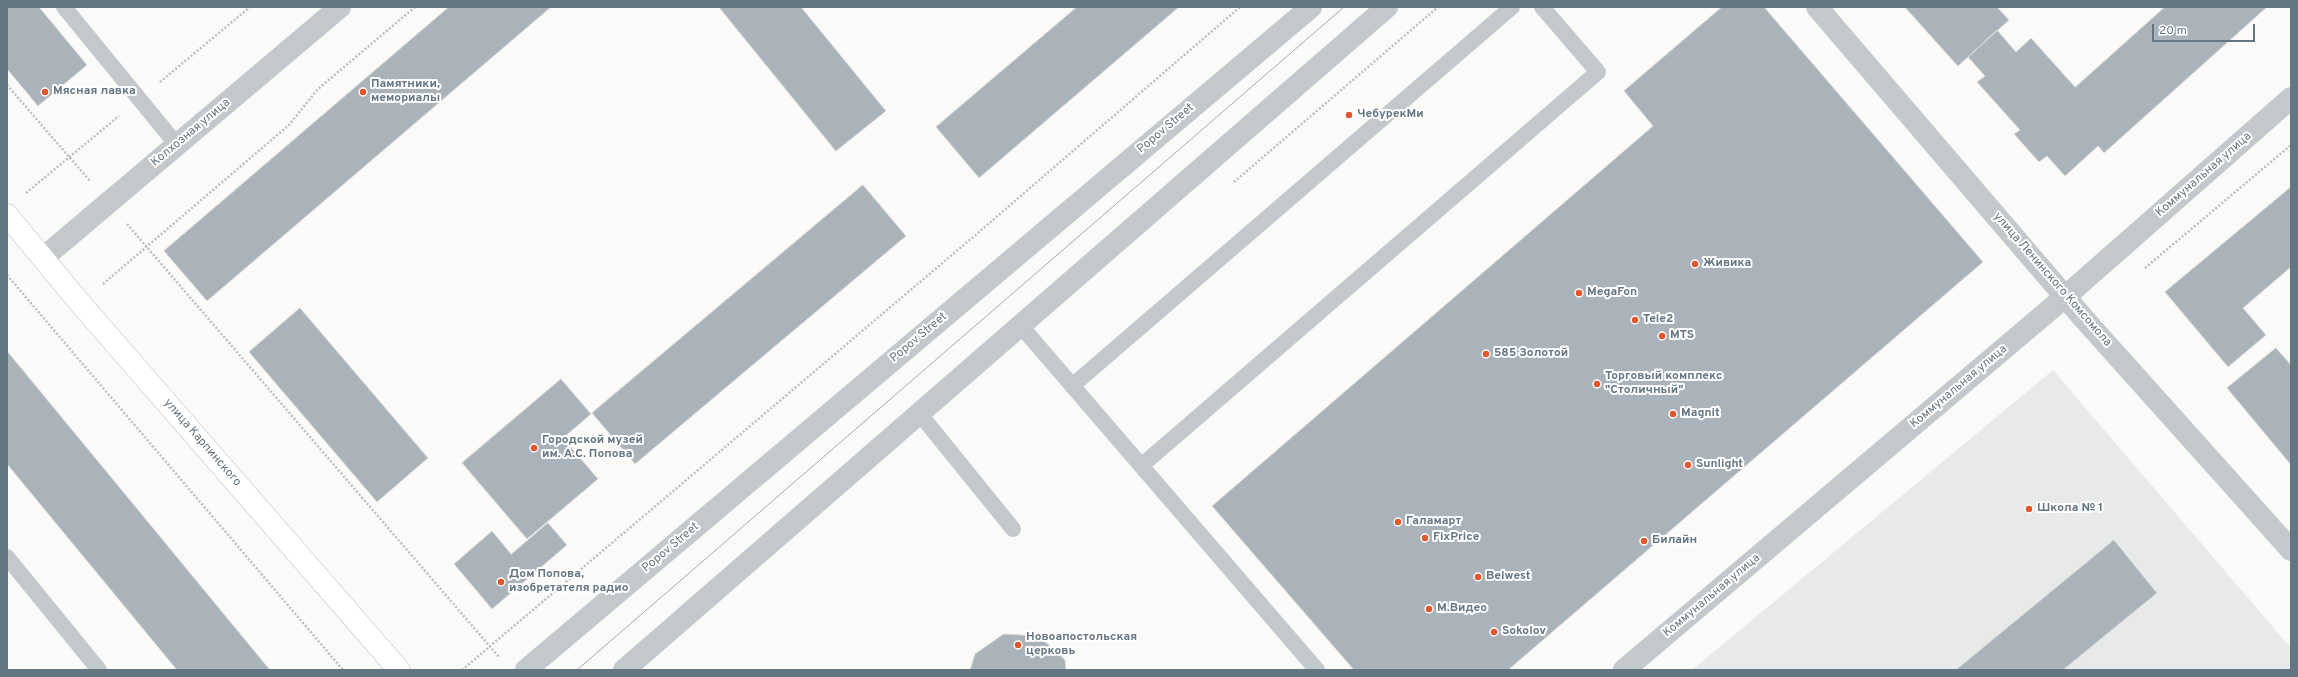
<!DOCTYPE html>
<html>
<head>
<meta charset="utf-8">
<style>
  body { margin:0 }
  #map { position:relative; width:2298px; height:677px; overflow:hidden; background:#fafaf8; font-family:Overpass,sans-serif }
  canvas { display:block }
  .frame { position:absolute; inset:0; border:8px solid #657683; pointer-events:none }
  .scale { position:absolute; left:2152px; top:24px; width:103px; height:18px; box-sizing:border-box; border:2px solid #657683; border-top:0; padding-left:5px; font-size:12px; line-height:14px; white-space:nowrap; color:#657683; -webkit-text-stroke:3px #fff; paint-order:stroke }
</style>
</head>
<body>
<div id="map">
<canvas width="2298" height="677"></canvas>
<div class="frame"></div>
<div class="scale">20 m</div>
</div>
<script>
const ctx = document.querySelector('canvas').getContext('2d');
ctx.lineJoin = 'round';
function fill(path, color) { ctx.fillStyle = color; ctx.fill(path, 'evenodd'); }
function stroke(path, color, width, dash) { ctx.strokeStyle = color; ctx.lineWidth = width; ctx.lineCap = dash ? 'butt' : 'round'; ctx.setLineDash(dash || []); ctx.stroke(path); }
function drawText(font, color, halo, rows, align = 'center') {
  ctx.font = font + ' Overpass,sans-serif'; ctx.lineWidth = 4; ctx.setLineDash([]); ctx.textBaseline = 'middle'; ctx.strokeStyle = halo; ctx.fillStyle = color; for (const [text, x, y, turn = 0] of rows) {
    ctx.save(); ctx.translate(x, y); ctx.rotate((+turn || 0) * Math.PI / 180); ctx.textAlign = isNaN(turn) ? turn : align; if (halo) ctx.strokeText(text, 0, 0); ctx.fillText(text, 0, 0); ctx.restore();
  }
}
const built = new Path2D(`
  M 2053,370 L 2291,648 L 2291,670 L 1692,670 Z`);
const building = new Path2D(`
  M 7,7 L 39,7 L 87,65 L 38,106 L 7,69 Z
  M 449,7 L 551,7 L 207,301 L 164,251 Z
  M 719,7 L 801,7 L 886,111 L 836,151 Z
  M 1077,7 L 1179,7 L 979,178 L 936,127 Z
  M 1722,7 L 1764,7 L 1983,262 L 1508,670 L 1354,670 L 1212,506 L 1653,126 L 1624,91 Z
  M 1905,7 L 1997,7 L 2009,20 L 1958,66 Z
  M 2165,7 L 2267,7 L 2104,153 L 2098,146 L 2065,176 L 2047,156 L 2039,162 L 2014,134 L 2020,130 L 1977,82 L 1985,76 L 1968,57 L 1997,30 L 2016,52 L 2031,38 L 2075,87 Z
  M 863,185 L 906,236 L 635,464 L 592,413 Z
  M 2291,187 L 2291,267 L 2243,308 L 2266,335 L 2228,367 L 2165,292 Z
  M 300,308 L 428,458 L 377,502 L 249,352 Z
  M 2276,348 L 2291,365 L 2291,465 L 2227,388 Z
  M 7,351 L 270,670 L 177,670 L 7,464 Z
  M 561,379 L 591,414 L 563,438 L 598,479 L 527,539 L 462,463 Z
  M 548,523 L 567,545 L 492,609 L 454,564 L 492,531 L 511,554 Z
  M 2114,540 L 2157,593 L 2063,670 L 1956,670 Z
  M 1004,634 L 1039,636 L 1065,660 L 1066,670 L 970,670 L 975,654 Z`);
const path = new Path2D(`
  M 160,82 L 250,7
  M 7,85 L 90,181
  M 1234,182 L 1438,7
  M 26,193 L 119,116
  M 127,224 L 499,657
  M 2145,268 L 2291,145
  M 7,275 L 343,670
  M 103,284 L 289,125 L 318,89 L 415,7
  M 462,670 L 972,238 L 1240,7`);
const service = new Path2D(`
  M 64,7 L 177,145
  M 1020,325 L 1317,670
  M 1072,386 L 1512,7
  M 919,413 L 1013,529
  M 1141,466 L 1598,72 L 1542,7
  M 7,557 L 99,670`);
const minor = new Path2D(`
  M 43,258 L 340,7
  M 1624,670 L 2066,296 L 2291,98`);
const tertiary = new Path2D(`
  M 1817,7 L 2085,320 L 2291,550
  M 526,670 L 1311,7
  M 624,670 L 1387,7`);
const secondary = new Path2D(`
  M 7,215 L 80,303 L 399,670`);
const tram = new Path2D(`
  M 577,670 L 1344,7`);
const markers = [
  [45,92,4,"#e4572e"],
  [363,92,4,"#e4572e"],
  [1349,115,4,"#e4572e"],
  [1695,264,4,"#e4572e"],
  [1579,293,4,"#e4572e"],
  [1635,320,4,"#e4572e"],
  [1662,336,4,"#e4572e"],
  [1486,354,4,"#e4572e"],
  [1597,384,4,"#e4572e"],
  [1673,414,4,"#e4572e"],
  [534,448,4,"#e4572e"],
  [1688,465,4,"#e4572e"],
  [2029,509,4,"#e4572e"],
  [1398,522,4,"#e4572e"],
  [1425,538,4,"#e4572e"],
  [1644,541,4,"#e4572e"],
  [1478,577,4,"#e4572e"],
  [501,582,4,"#e4572e"],
  [1429,609,4,"#e4572e"],
  [1494,632,4,"#e4572e"],
  [1018,645,4,"#e4572e"]
];
const poiNames = [
  ["Памятники,",371,85],
  ["мемориалы",371,99],
  ["Мясная лавка",53,92],
  ["ЧебурекМи",1357,115],
  ["Живика",1703,264],
  ["MegaFon",1587,293],
  ["Tele2",1643,320],
  ["MTS",1670,336],
  ["585 Золотой",1494,354],
  ["Торговый комплекс",1605,377],
  ["\"Столичный\"",1605,391],
  ["Magnit",1681,414],
  ["Городской музей",542,441],
  ["им. А.С. Попова",542,455],
  ["Sunlight",1696,465],
  ["Школа № 1",2037,509],
  ["Галамарт",1406,522],
  ["FixPriсe",1433,538],
  ["Билайн",1652,541],
  ["Дом Попова,",509,575],
  ["изобретателя радио",509,589],
  ["Belwest",1486,577],
  ["М.Видео",1437,609],
  ["Sokolov",1502,632],
  ["Новоапостольская",1026,638],
  ["церковь",1026,652]
];
const streetNames = [
  ["Popov Street",1166,129,-40],
  ["Колхозная улица",191,133,-40],
  ["Коммунальная улица",2204,175,-41],
  ["улица Ленинского Комсомола",2052,280,49],
  ["Popov Street",919,338,-40],
  ["Коммунальная улица",1959,387,-40],
  ["улица Карпинского",202,443,49],
  ["Popov Street",671,548,-40],
  ["Коммунальная улица",1712,596,-40]
];
fill(built, '#e8e9e9');
fill(building, '#aab3b9');
stroke(building, '#dcdcda', 1);
stroke(secondary, '#b3babf', 23);
stroke(path, '#bbbfc2', 2.5, [2, 2]);
stroke(service, '#c3c8cc', 16);
stroke(minor, '#c3c8cc', 22);
stroke(tertiary, '#c3c8cc', 22);
stroke(secondary, '#fff', 22);
stroke(tram, '#a2aab0', 1);
for (const [x, y, r, color] of markers) { const dot = new Path2D(); dot.arc(x, y, r, 0, 2 * Math.PI); ctx.fillStyle = color; ctx.fill(dot); stroke(dot, '#fff', 1.5); }
drawText('bold 12px', '#657683', '#fff', poiNames, 'left');
drawText('12px', '#657683', '#fff', streetNames);
</script>
</body>
</html>
